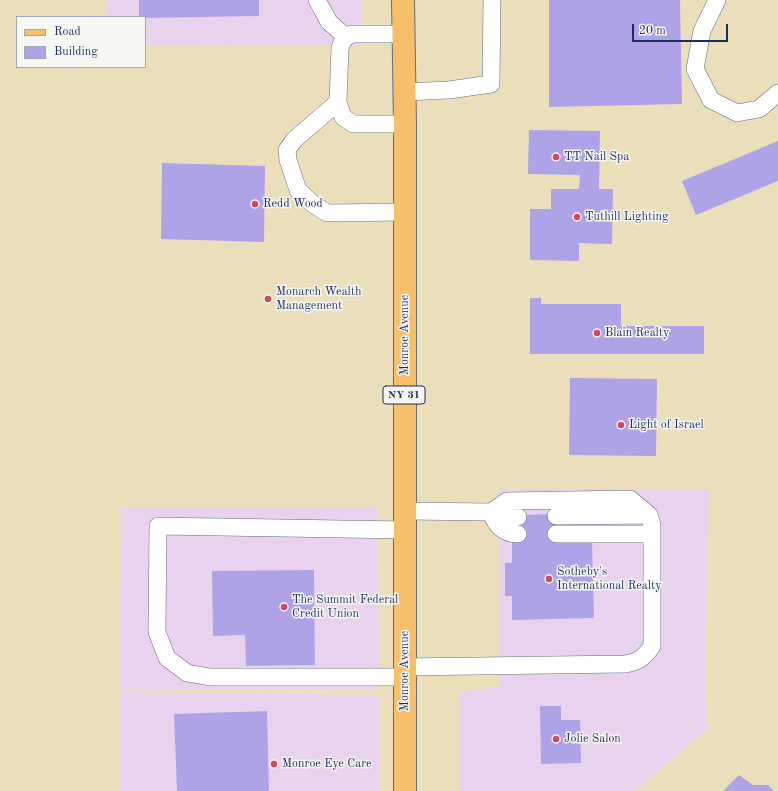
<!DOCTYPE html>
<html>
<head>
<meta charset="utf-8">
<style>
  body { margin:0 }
  #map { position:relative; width:778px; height:791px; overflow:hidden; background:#ebdebb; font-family:"Old Standard TT",serif }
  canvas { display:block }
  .legend { position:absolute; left:16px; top:16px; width:130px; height:52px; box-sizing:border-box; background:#f6f6f2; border:1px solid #9ea6b7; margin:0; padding:5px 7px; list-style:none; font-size:12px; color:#1b2f5e }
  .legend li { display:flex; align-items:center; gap:8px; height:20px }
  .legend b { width:20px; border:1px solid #9ea6b7 }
  .scale { position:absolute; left:632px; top:24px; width:96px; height:18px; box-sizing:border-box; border:2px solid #1b2f5e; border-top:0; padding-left:5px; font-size:12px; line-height:14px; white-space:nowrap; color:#1b2f5e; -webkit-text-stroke:3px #f6f6f2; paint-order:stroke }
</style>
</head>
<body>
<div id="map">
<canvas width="778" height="791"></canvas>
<ul class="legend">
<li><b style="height:5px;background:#f6c06b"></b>Road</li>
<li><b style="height:11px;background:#afa3e8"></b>Building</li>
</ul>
<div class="scale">20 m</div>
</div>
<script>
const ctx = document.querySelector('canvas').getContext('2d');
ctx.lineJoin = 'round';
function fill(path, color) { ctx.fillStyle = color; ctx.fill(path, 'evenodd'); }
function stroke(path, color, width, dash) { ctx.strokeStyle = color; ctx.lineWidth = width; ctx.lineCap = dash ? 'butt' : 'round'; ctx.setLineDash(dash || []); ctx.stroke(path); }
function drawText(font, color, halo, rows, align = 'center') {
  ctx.font = font + ' "Old Standard TT",serif'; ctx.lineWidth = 3; ctx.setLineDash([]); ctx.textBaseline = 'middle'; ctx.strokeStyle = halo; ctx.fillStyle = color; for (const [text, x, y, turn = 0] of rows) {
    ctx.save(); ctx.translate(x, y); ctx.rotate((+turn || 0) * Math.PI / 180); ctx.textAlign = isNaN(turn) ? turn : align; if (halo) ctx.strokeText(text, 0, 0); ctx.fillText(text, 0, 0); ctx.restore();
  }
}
const built = new Path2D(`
  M 106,0 L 361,0 L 362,46 L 145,45 L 145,17 L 107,17 Z
  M 500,489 L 709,489 L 705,667 L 707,729 L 635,791 L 459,791 L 459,693 L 499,687 Z
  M 377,507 L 380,690 L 119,689 L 121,508 Z
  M 120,692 L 380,695 L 380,791 L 120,791 Z`);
const building = new Path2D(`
  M 139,0 L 259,0 L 259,16 L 145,18 L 145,17 L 139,17 Z
  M 549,0 L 680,0 L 682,104 L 549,107 Z
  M 529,130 L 600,131 L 599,189 L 613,189 L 612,244 L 579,243 L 579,261 L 530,260 L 530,209 L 551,209 L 551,189 L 579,189 L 580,175 L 528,174 Z
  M 778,141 L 778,181 L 696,215 L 682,181 Z
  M 162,163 L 265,166 L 264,242 L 161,239 Z
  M 530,298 L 541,298 L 541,304 L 621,304 L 621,326 L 704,326 L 704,354 L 530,354 Z
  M 570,378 L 657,379 L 656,456 L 569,455 Z
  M 555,514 L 556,542 L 592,541 L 594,618 L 512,620 L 512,596 L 505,596 L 505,563 L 512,563 L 512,540 L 519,540 L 518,515 Z
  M 314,570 L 315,665 L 246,666 L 245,635 L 213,636 L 212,571 Z
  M 540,706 L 561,706 L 561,720 L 580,720 L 581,763 L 541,764 Z
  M 267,711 L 269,791 L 177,791 L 174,714 Z
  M 739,775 L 753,785 L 768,785 L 774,791 L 723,791 Z`);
const service = new Path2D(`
  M 317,0 L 329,22 L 346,37
  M 717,0 L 702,31 L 695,69 L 711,100 L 737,113 L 759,109 L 778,93
  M 403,34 L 351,34 L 343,40 L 340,48 L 338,102 L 343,117 L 353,124 L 405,124
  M 405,92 L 449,90 L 491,84 L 492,0
  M 338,102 L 294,140 L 287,150 L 288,160 L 298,190 L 313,204 L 327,213 L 405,212
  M 404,511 L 491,512 L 507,501 L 630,499 L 649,515 L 652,525 L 652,646 C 644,658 638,662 625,664 L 404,667
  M 491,512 C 495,525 504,534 518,534
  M 491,512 L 508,517 L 518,517
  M 556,516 L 649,515
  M 404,530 L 158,526 L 157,632 L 167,658 L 187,673 L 210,677 L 405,677
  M 556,534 L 652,534`);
const primary = new Path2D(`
  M 403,0 L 405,124 L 405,791`);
const markers = [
  [556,157,4,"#d1495b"],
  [255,204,4,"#d1495b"],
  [577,217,4,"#d1495b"],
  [268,299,4,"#d1495b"],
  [597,333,4,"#d1495b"],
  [621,425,4,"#d1495b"],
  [549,579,4,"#d1495b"],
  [284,607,4,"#d1495b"],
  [556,739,4,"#d1495b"],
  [274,764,4,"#d1495b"]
];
const shields = [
  [404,395,42]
];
const shieldNames = [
  ["NY 31",404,395]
];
const poiNames = [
  ["TT Nail Spa",564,157],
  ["Redd Wood",263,204],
  ["Tuthill Lighting",585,217],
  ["Monarch Wealth",276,292],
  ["Management",276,306],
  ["Blain Realty",605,333],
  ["Light of Israel",629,425],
  ["Sotheby's",557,572],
  ["International Realty",557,586],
  ["The Summit Federal",292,600],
  ["Credit Union",292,614],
  ["Jolie Salon",564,739],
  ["Monroe Eye Care",282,764]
];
const streetNames = [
  ["Monroe Avenue",405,335,-90],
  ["Monroe Avenue",405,671,-90]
];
fill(built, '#e9d2ee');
fill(building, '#afa3e8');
stroke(service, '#646c7f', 18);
stroke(primary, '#646c7f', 24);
stroke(service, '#fff', 17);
stroke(primary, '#f6c06b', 22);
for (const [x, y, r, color] of markers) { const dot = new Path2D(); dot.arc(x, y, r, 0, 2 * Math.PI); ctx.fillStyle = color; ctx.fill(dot); stroke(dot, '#f6f6f2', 1.5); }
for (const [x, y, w] of shields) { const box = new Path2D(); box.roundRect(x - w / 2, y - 9, w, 18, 3); ctx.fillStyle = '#f6f6f2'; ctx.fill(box); stroke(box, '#1b2f5e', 1); }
drawText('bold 11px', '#1b2f5e', null, shieldNames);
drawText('12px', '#1b2f5e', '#f6f6f2', poiNames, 'left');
drawText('12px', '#1b2f5e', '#f6f6f2', streetNames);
</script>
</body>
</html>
